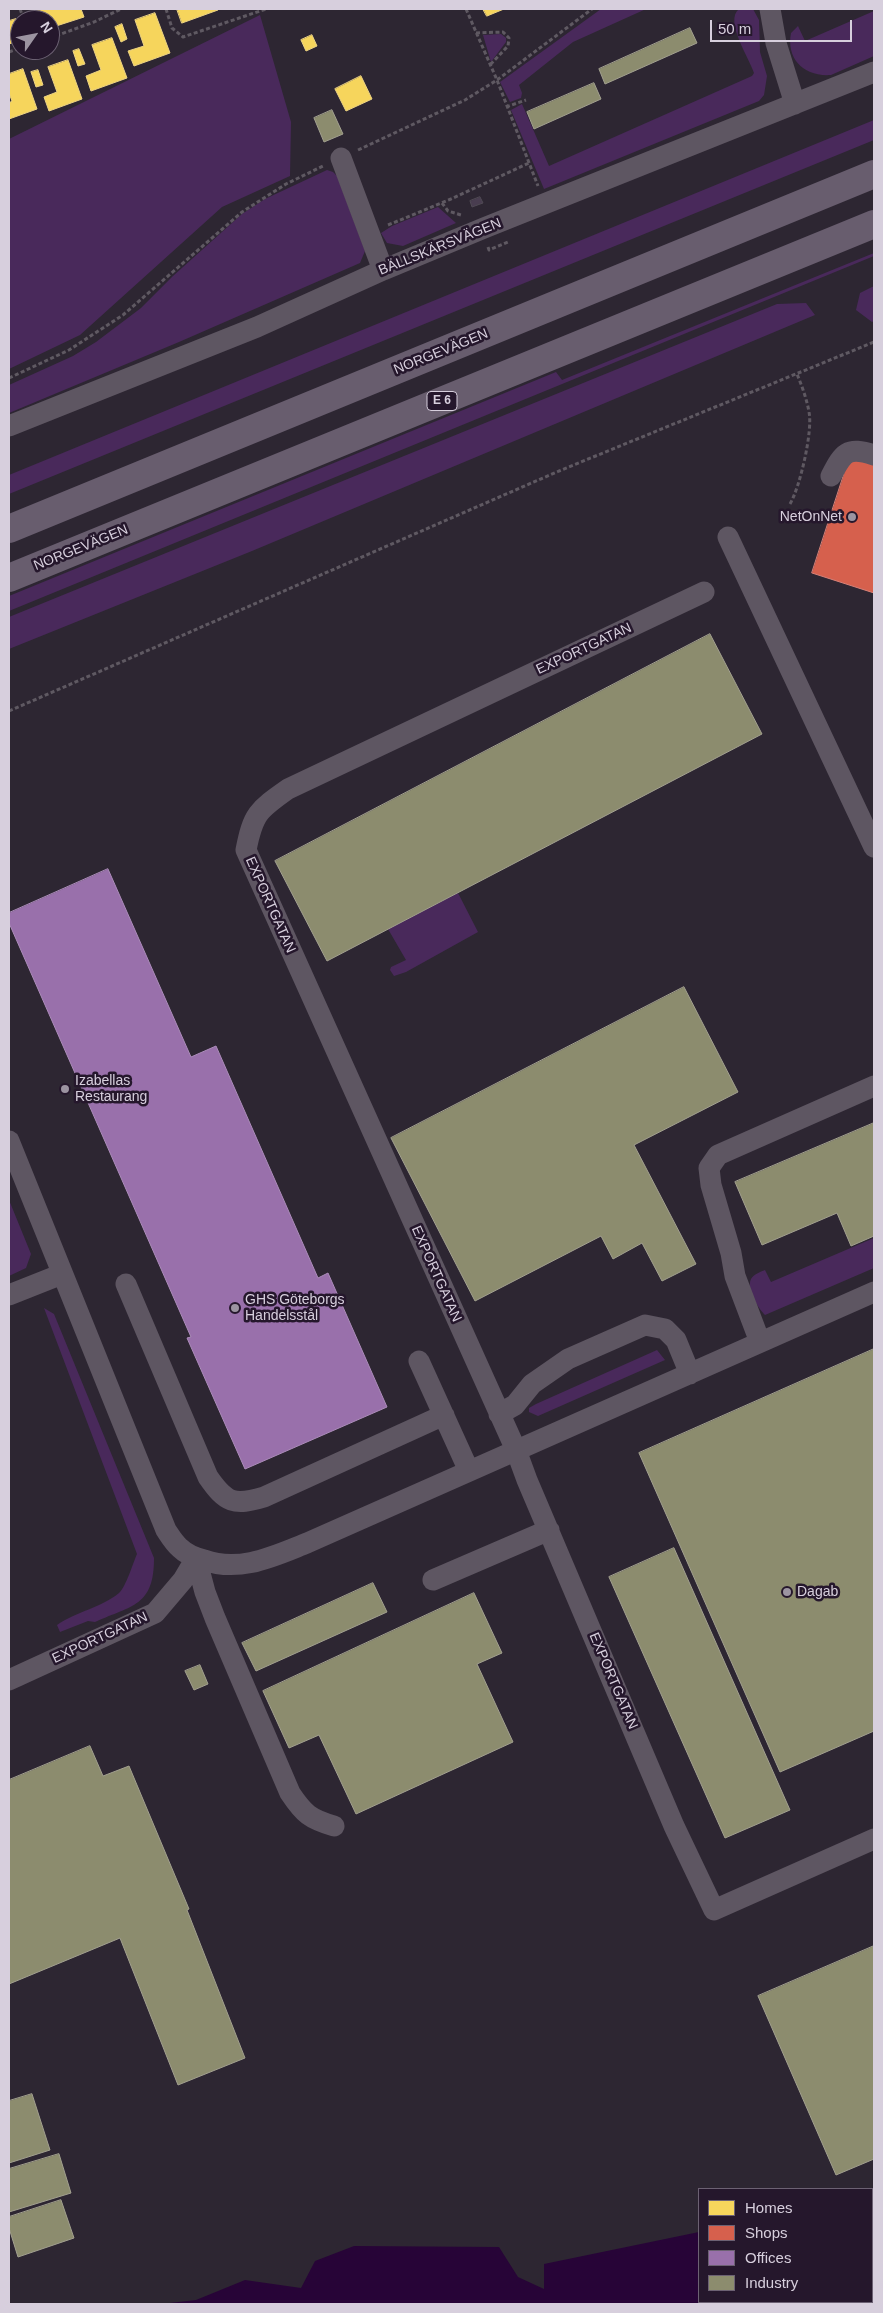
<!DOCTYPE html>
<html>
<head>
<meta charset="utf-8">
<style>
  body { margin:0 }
  #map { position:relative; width:883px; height:2313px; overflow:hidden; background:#2d2632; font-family:Arial,sans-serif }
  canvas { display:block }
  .frame { position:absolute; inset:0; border:10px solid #d7cfdd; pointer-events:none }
  .legend { position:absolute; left:698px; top:2188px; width:175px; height:115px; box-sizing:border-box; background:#25172c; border:1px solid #6c6173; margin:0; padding:6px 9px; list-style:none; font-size:15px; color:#d7cfdd }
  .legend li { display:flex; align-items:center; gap:10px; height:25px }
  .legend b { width:25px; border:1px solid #6c6173 }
  .north { position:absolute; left:10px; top:10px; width:50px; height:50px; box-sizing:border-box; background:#25172c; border:1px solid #6c6173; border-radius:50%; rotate:57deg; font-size:14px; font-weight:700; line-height:20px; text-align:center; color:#d7cfdd }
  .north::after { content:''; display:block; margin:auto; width:18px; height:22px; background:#9c94a1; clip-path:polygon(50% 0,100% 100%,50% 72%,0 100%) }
  .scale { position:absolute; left:710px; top:20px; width:142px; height:22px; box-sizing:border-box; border:2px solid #d7cfdd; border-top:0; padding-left:6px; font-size:15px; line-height:18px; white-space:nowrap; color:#d7cfdd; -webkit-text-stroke:4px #25172c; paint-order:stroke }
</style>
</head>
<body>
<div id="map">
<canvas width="883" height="2313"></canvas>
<div class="frame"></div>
<ul class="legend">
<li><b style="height:14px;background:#f6d55c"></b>Homes</li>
<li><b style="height:14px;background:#d6604d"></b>Shops</li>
<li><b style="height:14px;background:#9970ab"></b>Offices</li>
<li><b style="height:14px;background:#8c8c6e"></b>Industry</li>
</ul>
<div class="north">N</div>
<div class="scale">50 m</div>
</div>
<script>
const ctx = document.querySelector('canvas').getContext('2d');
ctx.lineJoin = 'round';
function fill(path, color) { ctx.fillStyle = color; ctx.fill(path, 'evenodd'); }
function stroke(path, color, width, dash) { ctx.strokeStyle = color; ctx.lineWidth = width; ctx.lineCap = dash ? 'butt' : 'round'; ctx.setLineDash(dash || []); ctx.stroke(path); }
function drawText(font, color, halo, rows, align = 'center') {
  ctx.font = font + ' Arial,sans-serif'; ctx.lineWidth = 5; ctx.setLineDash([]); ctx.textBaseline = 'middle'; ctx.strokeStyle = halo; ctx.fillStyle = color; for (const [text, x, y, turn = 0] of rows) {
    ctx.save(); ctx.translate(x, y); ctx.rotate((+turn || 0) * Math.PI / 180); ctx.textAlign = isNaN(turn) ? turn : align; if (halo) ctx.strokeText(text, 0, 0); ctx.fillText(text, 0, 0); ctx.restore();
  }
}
const green = new Path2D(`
  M 601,9 L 646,9 L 573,42 L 519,85 L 522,93 L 521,98 L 510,102 L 500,82 Z
  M 739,9 L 753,9 L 759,20 L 760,52 L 767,76 L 764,95 L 759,101 L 544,189 L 511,110 L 522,104 L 549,166 L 752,76 L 754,73 C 749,57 724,21 739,9 Z
  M 874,11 L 874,56 L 831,75 C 804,77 786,59 791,33 L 798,26 L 805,41 Z
  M 260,15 L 291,122 L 290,176 L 222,207 L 80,335 L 9,369 L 9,139 Z
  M 501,34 L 506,38 L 506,42 L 491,62 L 483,35 Z
  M 874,120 L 874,140 L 9,494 L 9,475 Z
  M 327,170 L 333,172 L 337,176 L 365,251 L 360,263 L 179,342 L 9,413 L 9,385 L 73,356 L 96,342 L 141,308 L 173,276 L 242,214 L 265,199 Z
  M 438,207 L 456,223 L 403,246 L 387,243 L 381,233 L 392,226 Z
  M 874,253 L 874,256 L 9,611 L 9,596 L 556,372 L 562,380 Z
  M 874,286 L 874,321 L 872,322 L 856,310 L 860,293 Z
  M 806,303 L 815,315 L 252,551 L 9,649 L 9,617 L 777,304 Z
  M 458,893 L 478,932 L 406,972 L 394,976 L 390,970 L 391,967 L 406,960 L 388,929 Z
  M 9,1200 L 31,1254 L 26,1268 L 9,1276 Z
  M 874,1238 L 874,1268 L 765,1315 C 758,1308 746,1289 751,1279 C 754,1274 760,1272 765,1270 L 771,1282 Z
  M 44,1308 L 54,1314 L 154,1558 C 154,1606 133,1605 95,1622 L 88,1621 L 60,1632 L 57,1625 C 77,1611 101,1608 119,1593 C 126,1587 133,1563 137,1554 Z
  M 657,1350 L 665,1360 L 538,1416 L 529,1412 L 529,1408 L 536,1404 Z`);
const water = new Path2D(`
  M 874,2219 L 874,2304 L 161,2304 L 196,2300 L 245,2280 L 301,2288 L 315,2261 L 354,2246 L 499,2247 L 518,2277 L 544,2289 L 544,2264 L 699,2232 L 699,2302 L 872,2302 L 872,2220 Z`);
const homes = new Path2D(`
  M 44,9 L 81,9 L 84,17 L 50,28 L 50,20 L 29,20 L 27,14 Z
  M 177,9 L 217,9 L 218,10 L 182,23 Z
  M 483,9 L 504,9 L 487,16 Z
  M 155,13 L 170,53 L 134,66 L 128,51 L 144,46 L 135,20 Z
  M 16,19 L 20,32 L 20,40 L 9,44 L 9,21 Z
  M 122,24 L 127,39 L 121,42 L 115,27 Z
  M 312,35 L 317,46 L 306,51 L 301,40 Z
  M 112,38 L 127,78 L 91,91 L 86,76 L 101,70 L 92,45 Z
  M 79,49 L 85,64 L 78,66 L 73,51 Z
  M 68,60 L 82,99 L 49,111 L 44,97 L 57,92 L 48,67 Z
  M 23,69 L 37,109 L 9,119 L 9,103 L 12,101 L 9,93 L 9,74 Z
  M 38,70 L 43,85 L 36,87 L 31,72 Z
  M 361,76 L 372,99 L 346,111 L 335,89 Z`);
const shops = new Path2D(`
  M 851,453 L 874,461 L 874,593 L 812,573 Z`);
const offices = new Path2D(`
  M 108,869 L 191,1057 L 216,1046 L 318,1278 L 328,1273 L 387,1407 L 245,1469 L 187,1338 L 191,1337 L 9,923 L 9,913 Z`);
const industry = new Path2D(`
  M 690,28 L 697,43 L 605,84 L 599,69 Z
  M 594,83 L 601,99 L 534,129 L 527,112 Z
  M 332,110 L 343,134 L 324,142 L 314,118 Z
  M 710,634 L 762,734 L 327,961 L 275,861 Z
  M 684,987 L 738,1092 L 634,1145 L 696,1264 L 662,1281 L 642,1243 L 613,1259 L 601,1236 L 475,1301 L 391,1138 Z
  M 874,1123 L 874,1236 L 851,1246 L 837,1213 L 762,1245 L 735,1182 Z
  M 874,1349 L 874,1731 L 780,1772 L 639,1453 Z
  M 674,1548 L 790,1810 L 725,1838 L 609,1577 Z
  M 373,1583 L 387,1612 L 256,1671 L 242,1643 Z
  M 474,1593 L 502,1653 L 477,1664 L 513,1742 L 356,1814 L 319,1735 L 289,1748 L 263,1691 Z
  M 200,1665 L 208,1684 L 194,1690 L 185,1671 Z
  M 90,1746 L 103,1776 L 129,1766 L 189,1909 L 187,1910 L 245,2058 L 178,2085 L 120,1938 L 9,1984 L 9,1780 Z
  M 874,1946 L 874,2159 L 836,2175 L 758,1996 Z
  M 32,2094 L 50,2150 L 9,2163 L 9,2101 Z
  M 59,2154 L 71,2193 L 9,2212 L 9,2169 Z
  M 61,2200 L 74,2238 L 18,2257 L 9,2228 L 9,2217 Z`);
const building = new Path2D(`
  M 480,197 L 483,203 L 472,207 L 470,201 Z`);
const path = new Path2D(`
  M 20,9 L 24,20
  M 166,9 L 172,28 L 183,37 L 266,9
  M 466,9 L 497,80 L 538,186
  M 476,33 L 503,32 L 509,38 L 508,46 L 490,65
  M 50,38 L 94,22 L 121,9
  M 9,52 L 20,48
  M 506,107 L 526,100
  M 358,150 L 465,100 L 497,80 L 592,9
  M 442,203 L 448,211 L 461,215
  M 388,225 L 451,199 L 529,163
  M 488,247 L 489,250 L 508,242
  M 9,378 L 69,350 L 123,315 L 242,212 L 286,184 L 323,166
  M 790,504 C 800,487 813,431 809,412 C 807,400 802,386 797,374
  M 9,711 L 559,471 L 874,342`);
const minor = new Path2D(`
  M 770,9 L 776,43 L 795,104
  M 341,158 L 383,270
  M 9,426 L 257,327 L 383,270 L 484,228 L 874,72
  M 831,476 C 843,453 847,446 874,455
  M 728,537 L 874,847
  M 704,592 L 288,789 C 258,810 253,814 246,850 L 516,1450 L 527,1480 L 674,1826 L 714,1910 L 874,1839
  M 9,1141 L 166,1530 C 170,1536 174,1543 180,1548 C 186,1554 196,1558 204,1560 C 240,1573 274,1556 307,1543 L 874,1292
  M 126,1284 L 208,1477 C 226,1503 234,1506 264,1497 L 444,1415
  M 9,1295 L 62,1274
  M 760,1342 L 735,1276 L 731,1253 L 711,1185 L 709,1168 L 718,1155 L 874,1086
  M 419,1361 L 469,1471
  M 499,1414 L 515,1405 L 532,1384 L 568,1359 L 645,1325 L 665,1329 L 676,1340 L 690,1374
  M 196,1558 L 205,1592 L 215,1618 L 290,1793 C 304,1814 310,1819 334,1826
  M 433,1580 L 549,1530
  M 9,1680 L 155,1613 L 183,1580 L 196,1558`);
const highway = new Path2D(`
  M 9,529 L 874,174
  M 9,578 L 874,224`);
const markers = [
  [852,517,5,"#9c94a1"],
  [65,1089,5,"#9c94a1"],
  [235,1308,5,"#9c94a1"],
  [787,1592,5,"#9c94a1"]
];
const shields = [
  [442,401,30]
];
const shieldNames = [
  ["E 6",442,401]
];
const streetNames = [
  ["BÄLLSKÄRSVÄGEN",440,247,-22],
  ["NORGEVÄGEN",441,352,-22],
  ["NORGEVÄGEN",81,548,-22],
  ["EXPORTGATAN",584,649,-25],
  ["EXPORTGATAN",270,905,66],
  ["EXPORTGATAN",436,1274,66],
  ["EXPORTGATAN",100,1638,-25],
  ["EXPORTGATAN",613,1681,67]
];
const poiNames = [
  ["NetOnNet",842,517,"right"],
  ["Izabellas",75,1081],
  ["Restaurang",75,1097],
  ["GHS Göteborgs",245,1300],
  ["Handelsstål",245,1316],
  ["Dagab",797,1592]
];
fill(green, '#49295b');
fill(water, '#270437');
fill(homes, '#f6d55c');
stroke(homes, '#edd383', 1);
fill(shops, '#d6604d');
stroke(shops, '#d68178', 1);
fill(offices, '#9970ab');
stroke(offices, '#ac8cba', 1);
fill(industry, '#8c8c6e');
stroke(industry, '#a2a08f', 1);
fill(building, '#493d50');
stroke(building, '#504a54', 1);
stroke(path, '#5f5962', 3, [4, 2.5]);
stroke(minor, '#5e5662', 21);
stroke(highway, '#685d6e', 28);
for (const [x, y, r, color] of markers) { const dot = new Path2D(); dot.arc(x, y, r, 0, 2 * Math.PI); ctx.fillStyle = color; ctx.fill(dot); stroke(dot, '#25172c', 2); }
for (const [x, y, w] of shields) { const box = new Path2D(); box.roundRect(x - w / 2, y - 9.5, w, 19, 4); ctx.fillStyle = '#25172c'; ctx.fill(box); stroke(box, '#d7cfdd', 1); }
drawText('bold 12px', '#d7cfdd', null, shieldNames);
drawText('14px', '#d7cfdd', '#25172c', streetNames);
drawText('14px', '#d7cfdd', '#25172c', poiNames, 'left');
</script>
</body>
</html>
